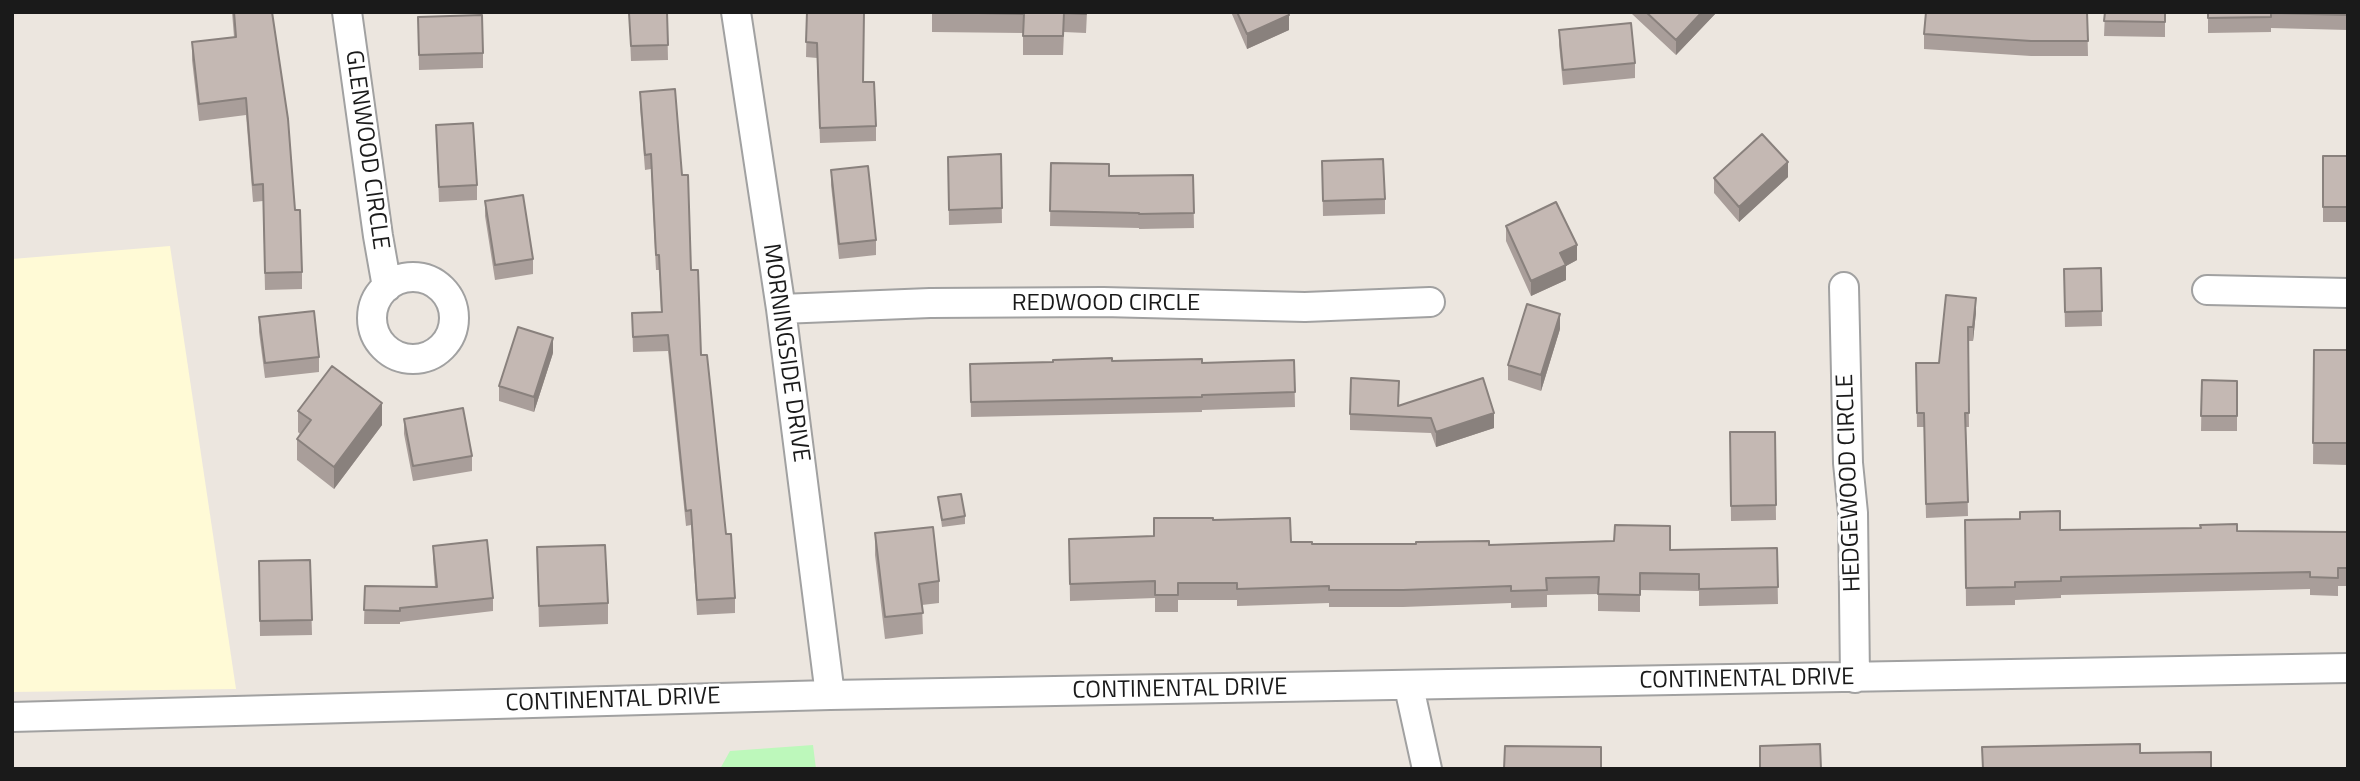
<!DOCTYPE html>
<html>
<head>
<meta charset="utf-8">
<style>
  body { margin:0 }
  #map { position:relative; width:2360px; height:781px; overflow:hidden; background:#ece6df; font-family:"Titillium Web",sans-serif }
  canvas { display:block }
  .frame { position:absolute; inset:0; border:14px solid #1a1a1a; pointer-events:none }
</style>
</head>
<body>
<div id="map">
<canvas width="2360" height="781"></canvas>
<div class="frame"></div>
</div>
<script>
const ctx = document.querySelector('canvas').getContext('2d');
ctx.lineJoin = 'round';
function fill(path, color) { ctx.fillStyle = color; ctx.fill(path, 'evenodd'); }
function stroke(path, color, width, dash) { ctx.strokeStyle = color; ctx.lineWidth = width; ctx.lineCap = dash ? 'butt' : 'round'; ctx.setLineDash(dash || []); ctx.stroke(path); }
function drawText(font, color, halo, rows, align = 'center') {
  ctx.font = font + ' "Titillium Web",sans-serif'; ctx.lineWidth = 6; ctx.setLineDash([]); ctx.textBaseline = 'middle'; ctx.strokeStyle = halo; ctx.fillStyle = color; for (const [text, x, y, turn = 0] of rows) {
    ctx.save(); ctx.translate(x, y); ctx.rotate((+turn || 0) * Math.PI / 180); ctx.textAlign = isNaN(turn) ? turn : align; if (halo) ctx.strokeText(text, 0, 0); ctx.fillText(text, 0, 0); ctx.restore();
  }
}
const education = new Path2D(`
  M 170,246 L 236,689 L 12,692 L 12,259 Z`);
const park = new Path2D(`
  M 813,745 L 816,769 L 720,769 L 730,751 Z`);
const street = new Path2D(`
  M 347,12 L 378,236 L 387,287
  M 736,12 L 781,309 L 830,695
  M372 318a41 41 0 1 1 82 0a41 41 0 1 1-82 0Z
  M 1844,287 L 1848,463 L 1853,513 L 1855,678
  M 2207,290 L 2348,293
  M 781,309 L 930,303 L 1103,302 L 1305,307 L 1430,302
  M 1409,687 L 1427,769
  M 12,717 L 830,695 L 2348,668`);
const wall = new Path2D(`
  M 232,12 L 272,12 L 302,272 L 302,289 L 265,290 L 263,201 L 253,202 L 246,115 L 199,121 L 192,60 L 192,42 L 234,37 Z
  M 667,12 L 668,60 L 631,61 L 629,13 Z
  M 807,12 L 863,82 L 876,126 L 876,141 L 820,143 L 817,58 L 806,57 Z
  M 1087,12 L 1086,33 L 1064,32 L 1063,55 L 1023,55 L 1023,33 L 932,32 L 932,13 Z
  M 1231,12 L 1288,12 L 1289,30 L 1247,49 Z
  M 1632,12 L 1717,12 L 1676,55 L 1632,14 Z
  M 2087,12 L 2088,56 L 2031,56 L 1924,49 L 1924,34 Z
  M 2105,12 L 2165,12 L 2165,37 L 2104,36 Z
  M 2208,12 L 2348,12 L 2348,30 L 2271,28 L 2271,32 L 2208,33 Z
  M 418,17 L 483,53 L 483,68 L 419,70 Z
  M 1559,30 L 1635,63 L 1635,78 L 1563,85 L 1559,45 Z
  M 640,92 L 682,175 L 691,270 L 701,355 L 726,534 L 735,598 L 735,613 L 697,615 L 691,525 L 686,526 L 668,351 L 633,352 L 632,313 L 661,312 L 659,270 L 656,270 L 651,169 L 645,170 L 640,107 Z
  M 436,125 L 477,185 L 477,200 L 439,202 Z
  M 1001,154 L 1002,223 L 949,225 L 948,157 Z
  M 2323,156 L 2348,156 L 2348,222 L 2323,222 Z
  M 1322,161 L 1385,199 L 1385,214 L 1323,216 Z
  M 1051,163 L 1109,176 L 1193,175 L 1194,228 L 1139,229 L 1139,228 L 1050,226 Z
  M 831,170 L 876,240 L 876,255 L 839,259 L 831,185 Z
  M 1788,177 L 1739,222 L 1714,193 L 1714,178 Z
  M 485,201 L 533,259 L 533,274 L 495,280 L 485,216 Z
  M 1506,226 L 1577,260 L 1566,266 L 1566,280 L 1531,296 L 1506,241 Z
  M 2101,268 L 2102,326 L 2065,327 L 2064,284 Z
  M 1976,312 L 1973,341 L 1968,341 L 1969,427 L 1966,427 L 1968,516 L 1926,518 L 1924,427 L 1917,427 L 1916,363 L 1939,363 Z
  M 259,317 L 319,357 L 319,372 L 265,378 L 259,332 Z
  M 1560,329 L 1541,391 L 1508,380 L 1508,365 Z
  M 2314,350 L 2348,350 L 2348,465 L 2313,464 Z
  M 553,353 L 534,412 L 499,401 L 499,386 Z
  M 1294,360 L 1295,407 L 1202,410 L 1202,412 L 971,417 L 970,364 L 1112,361 L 1202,363 Z
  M 2202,380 L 2237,381 L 2237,431 L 2201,431 Z
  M 1399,406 L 1494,428 L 1436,447 L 1431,433 L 1350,430 L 1350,414 Z
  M 298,411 L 382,425 L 334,489 L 297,460 L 297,439 L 300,434 L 298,432 Z
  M 404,419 L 472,456 L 472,471 L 413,481 L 404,434 Z
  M 1730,432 L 1775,432 L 1776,520 L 1731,521 Z
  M 938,497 L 965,516 L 965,524 L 942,527 Z
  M 1213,520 L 1291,542 L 1312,544 L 1489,545 L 1670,550 L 1777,548 L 1778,604 L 1699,606 L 1699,591 L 1640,590 L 1640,612 L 1598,611 L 1598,594 L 1547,595 L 1547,607 L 1511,608 L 1511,603 L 1403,607 L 1329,607 L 1329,603 L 1237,606 L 1237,600 L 1178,600 L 1178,612 L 1155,612 L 1155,598 L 1070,601 L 1069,539 L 1154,536 Z
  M 1965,520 L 2060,530 L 2348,532 L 2348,586 L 2338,586 L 2338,596 L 2310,595 L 2310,589 L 2061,595 L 2061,598 L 2015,600 L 2015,605 L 1966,606 Z
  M 875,533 L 939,581 L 939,603 L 922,605 L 923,634 L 885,639 L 875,555 Z
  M 433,546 L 493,598 L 493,611 L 400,622 L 400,624 L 364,624 L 365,586 L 435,587 L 433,559 Z
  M 537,547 L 608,603 L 608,624 L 539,627 Z
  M 310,560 L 312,635 L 260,636 L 259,561 Z`);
const shadedWall = new Path2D(`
  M 1702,12 L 1717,12 L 1676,55 L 1676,40 Z
  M 1289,15 L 1289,30 L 1247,49 L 1247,34 Z
  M 1788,162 L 1788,177 L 1739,222 L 1739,207 Z
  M 1577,245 L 1577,260 L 1566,266 L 1566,280 L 1531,296 L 1531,281 L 1560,253 Z
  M 1976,298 L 1976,312 L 1973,341 L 1973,327 Z
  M 1560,314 L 1560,329 L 1541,391 L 1541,375 Z
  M 553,338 L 553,353 L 534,412 L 534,397 Z
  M 382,403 L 382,425 L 334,489 L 334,467 Z
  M 1494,413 L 1494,428 L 1436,447 L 1436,432 Z`);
const building = new Path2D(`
  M 234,12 L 272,12 L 288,119 L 295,210 L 300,210 L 302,272 L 265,273 L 263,184 L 253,185 L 246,98 L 199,104 L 192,42 L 236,37 Z
  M 667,12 L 668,45 L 631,46 L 629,13 Z
  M 807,12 L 864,12 L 863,82 L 874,82 L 876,126 L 820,128 L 817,43 L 806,42 Z
  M 932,12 L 1086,12 L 1086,14 L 1064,13 L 1063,36 L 1023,36 L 1024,14 Z
  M 1237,12 L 1288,12 L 1289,15 L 1247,34 Z
  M 1646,12 L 1702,12 L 1676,40 Z
  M 1926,12 L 2087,12 L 2088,41 L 2031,41 L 1924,34 Z
  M 2105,12 L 2165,12 L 2165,22 L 2104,21 Z
  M 2208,12 L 2348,12 L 2348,15 L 2271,13 L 2271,17 L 2208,18 Z
  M 482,15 L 483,53 L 419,55 L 418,17 Z
  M 1631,23 L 1635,63 L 1563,70 L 1559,30 Z
  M 675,89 L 682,175 L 688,175 L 691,270 L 698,270 L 701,355 L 707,355 L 726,534 L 731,534 L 735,598 L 697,600 L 691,510 L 686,511 L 668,335 L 633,337 L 632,313 L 662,312 L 659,255 L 656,255 L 651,154 L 645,155 L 640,92 Z
  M 473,123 L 477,185 L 439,187 L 436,125 Z
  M 1762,134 L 1788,162 L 1739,207 L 1714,178 Z
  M 1001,154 L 1002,208 L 949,210 L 948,157 Z
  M 2323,156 L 2348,156 L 2348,207 L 2323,207 Z
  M 1383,159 L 1385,199 L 1323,201 L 1322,161 Z
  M 1051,163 L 1109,164 L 1109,176 L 1193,175 L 1194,213 L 1139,214 L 1139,213 L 1050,211 Z
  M 868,166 L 876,240 L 839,244 L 831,170 Z
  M 523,195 L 533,259 L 495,265 L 485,201 Z
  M 1556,202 L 1577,245 L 1560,253 L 1566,265 L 1531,281 L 1506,226 Z
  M 2101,268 L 2102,311 L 2065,312 L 2064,269 Z
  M 1946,295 L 1976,298 L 1973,327 L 1968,327 L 1969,413 L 1965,413 L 1968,502 L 1926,504 L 1924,413 L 1917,413 L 1916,363 L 1939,363 Z
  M 1527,304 L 1560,314 L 1541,375 L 1508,365 Z
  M 314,311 L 319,357 L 265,363 L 259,317 Z
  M 518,327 L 553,338 L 534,397 L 499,386 Z
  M 2314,350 L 2348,350 L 2348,443 L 2313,443 Z
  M 1112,358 L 1112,361 L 1202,359 L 1202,363 L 1294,360 L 1295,392 L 1202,395 L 1202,397 L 971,402 L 970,364 L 1053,362 L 1053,360 Z
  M 332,366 L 382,403 L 334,467 L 297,439 L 311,420 L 298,411 Z
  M 1351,378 L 1399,381 L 1398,406 L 1483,378 L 1494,413 L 1436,432 L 1431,418 L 1350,414 Z
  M 2202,380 L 2237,381 L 2237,416 L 2201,416 Z
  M 463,408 L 472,456 L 413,466 L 404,419 Z
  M 1730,432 L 1775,432 L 1776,505 L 1731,506 Z
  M 961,494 L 965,516 L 942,520 L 938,497 Z
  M 2060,511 L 2060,530 L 2201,528 L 2200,525 L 2237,524 L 2237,531 L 2348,532 L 2348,568 L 2338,568 L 2338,578 L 2310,577 L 2310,572 L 2061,577 L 2061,581 L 2015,582 L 2015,587 L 1966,588 L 1965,520 L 2020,519 L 2020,512 Z
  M 1154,518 L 1213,518 L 1213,520 L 1290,518 L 1291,542 L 1312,542 L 1312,544 L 1416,544 L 1416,542 L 1489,541 L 1489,545 L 1614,541 L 1615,525 L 1670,526 L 1670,550 L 1777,548 L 1778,587 L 1699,589 L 1699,574 L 1640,573 L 1640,595 L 1598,594 L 1599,577 L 1546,578 L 1547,590 L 1511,591 L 1511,586 L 1403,590 L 1329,590 L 1329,586 L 1237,589 L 1237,583 L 1178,583 L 1178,595 L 1155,595 L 1155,581 L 1070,584 L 1069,539 L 1154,536 Z
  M 933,527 L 939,581 L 919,584 L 923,613 L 885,617 L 875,533 Z
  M 487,540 L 493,598 L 400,608 L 400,611 L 364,610 L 365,586 L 437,587 L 433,546 Z
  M 605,545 L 608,603 L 539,606 L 537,547 Z
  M 310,560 L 312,620 L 260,621 L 259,561 Z
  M 1820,744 L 1821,769 L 1760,769 L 1760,746 Z
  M 2140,744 L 2140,753 L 2211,752 L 2211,769 L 1983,769 L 1982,747 Z
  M 1505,746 L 1601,747 L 1601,769 L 1504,769 Z`);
const streetNames = [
  ["GLENWOOD CIRCLE",366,150,82],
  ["REDWOOD CIRCLE",1106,304],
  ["MORNINGSIDE DRIVE",785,353,82],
  ["HEDGEWOOD CIRCLE",1850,483,-92],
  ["CONTINENTAL DRIVE",1747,680,-1],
  ["CONTINENTAL DRIVE",1180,690,-1],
  ["CONTINENTAL DRIVE",613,701,-2]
];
fill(education, '#fffad6');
fill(park, '#bdf8bb');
stroke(street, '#a1a1a1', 32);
stroke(street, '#fff', 28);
fill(wall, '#a99e9a');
fill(shadedWall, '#89817d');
fill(building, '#c4b8b3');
stroke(building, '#89817d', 2);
drawText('24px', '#1a1a1a', '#fff', streetNames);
</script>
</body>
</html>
